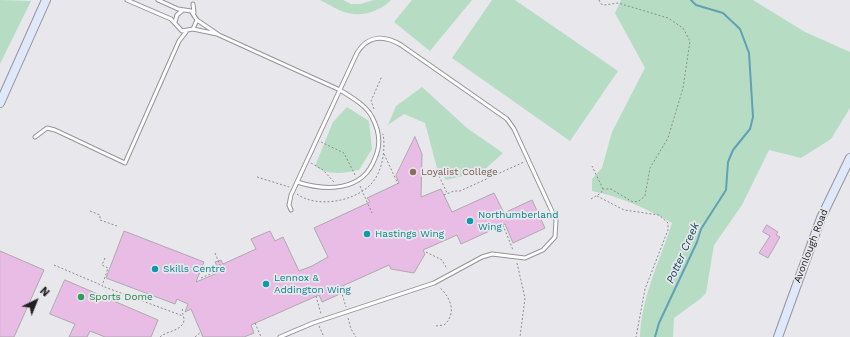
<!DOCTYPE html>
<html>
<head>
<meta charset="utf-8">
<style>
  body { margin:0 }
  #map { position:relative; width:850px; height:337px; overflow:hidden; background:#e7e7ec; font-family:"Work Sans",sans-serif }
  canvas { display:block }
  .north { position:absolute; left:16px; top:281px; width:40px; height:40px; -webkit-text-stroke:3px #e7e7ec; paint-order:stroke; rotate:43deg; font-size:11px; font-weight:700; line-height:16px; text-align:center; color:#202021 }
  .north::after { content:''; display:block; margin:auto; width:14px; height:18px; background:#202021; clip-path:polygon(50% 0,100% 100%,50% 72%,0 100%) }
</style>
</head>
<body>
<div id="map">
<canvas width="850" height="337"></canvas>
<div class="north">N</div>
</div>
<script>
const ctx = document.querySelector('canvas').getContext('2d');
ctx.lineJoin = 'round';
function fill(path, color) { ctx.fillStyle = color; ctx.fill(path, 'evenodd'); }
function stroke(path, color, width, dash) { ctx.strokeStyle = color; ctx.lineWidth = width; ctx.lineCap = dash ? 'butt' : 'round'; ctx.setLineDash(dash || []); ctx.stroke(path); }
function drawText(font, color, halo, rows, align = 'center') {
  ctx.font = font + ' "Work Sans",sans-serif'; ctx.lineWidth = 3.5; ctx.setLineDash([]); ctx.textBaseline = 'middle'; ctx.strokeStyle = halo; ctx.fillStyle = color; for (const [text, x, y, turn = 0] of rows) {
    ctx.save(); ctx.translate(x, y); ctx.rotate((+turn || 0) * Math.PI / 180); ctx.textAlign = isNaN(turn) ? turn : align; if (halo) ctx.strokeText(text, 0, 0); ctx.fillText(text, 0, 0); ctx.restore();
  }
}
const green = new Path2D(`
  M 0,0 L 31,1 L 0,64 Z
  M 320,0 L 343,0 L 351,4 L 361,4 L 374,0 L 391,0 C 381,11 362,17 348,13 C 338,11 329,4 320,0 Z
  M 412,0 L 472,0 L 430,51 L 394,22 Z
  M 492,0 L 515,0 L 618,71 L 570,141 L 452,58 Z
  M 621,0 L 753,0 L 805,32 L 850,52 L 850,108 L 831,139 L 801,158 L 769,150 L 742,205 L 714,245 L 706,293 L 700,299 L 674,318 L 673,337 L 640,337 C 641,298 660,260 672,223 C 647,209 620,196 592,191 L 592,179 L 602,168 L 612,132 L 645,68 L 615,13 Z
  M 422,87 L 467,128 L 503,153 L 483,171 L 446,180 L 437,168 L 425,123 L 404,114 L 388,125 L 396,106 Z
  M 347,107 L 369,121 L 372,149 L 359,170 C 344,173 328,176 315,166 L 333,122 Z`);
const stream = new Path2D(`
  M 655,337 L 659,323 L 697,242 L 701,229 L 726,190 L 728,162 L 733,150 L 750,129 L 753,117 L 749,53 L 740,29 L 723,13 L 696,5 L 691,0`);
const building = new Path2D(`
  M 415,137 L 422,154 L 421,197 L 441,189 L 452,212 L 494,193 L 504,213 L 532,200 L 545,228 L 513,243 L 505,224 L 461,244 L 457,235 L 423,250 L 425,254 L 414,273 L 391,269 L 389,265 L 338,288 L 340,294 L 322,302 L 319,295 L 251,325 L 254,333 L 244,337 L 203,337 L 191,309 L 185,312 L 188,304 L 177,299 L 175,304 L 106,278 L 124,231 L 204,262 L 196,282 L 220,272 L 215,262 L 221,260 L 223,264 L 256,249 L 251,239 L 270,231 L 275,241 L 283,237 L 299,271 L 312,266 L 328,257 L 314,228 L 370,202 L 367,198 L 399,183 L 396,176 Z
  M 767,225 L 778,232 L 776,235 L 780,237 L 768,258 L 759,253 L 770,236 L 763,232 Z
  M 0,251 L 44,270 L 14,337 L 0,337 Z
  M 65,280 L 158,320 L 151,337 L 105,337 L 90,331 L 87,337 L 69,337 L 75,324 L 50,314 Z`);
const path = new Path2D(`
  M 599,0 L 601,4 L 605,5 L 618,3 L 668,18 L 683,28 L 690,41 L 683,88 L 668,138 L 650,168 L 645,196 L 639,201 L 633,202 L 611,189 L 603,189
  M 374,109 L 371,101 L 382,76
  M 321,142 L 344,153 L 355,175
  M 384,154 L 398,184
  M 311,163 L 323,170 L 334,182
  M 439,176 L 447,193
  M 257,177 L 289,187
  M 360,186 L 372,213
  M 297,194 C 316,208 352,202 369,186 C 382,175 386,150 383,134
  M 444,195 L 454,191 L 460,191 L 524,162
  M 597,196 L 624,210 L 659,215 L 668,223 L 668,230 L 645,289 L 636,337
  M 591,199 L 601,193 L 603,189 L 592,166
  M 90,211 L 100,215 L 100,220 L 117,226
  M 503,225 L 513,250
  M 426,252 L 442,260 L 447,269
  M 215,253 L 222,270
  M 105,258 L 102,265 L 108,268 L 102,286 L 183,316
  M 517,263 L 525,298 L 520,337
  M 54,265 L 101,285
  M 201,278 L 222,269
  M 340,287 L 346,307
  M 316,296 L 321,314
  M 348,318 L 351,329 L 356,337
  M 255,323 L 261,337
  M 319,326 L 324,337
  M 436,326 L 444,325 C 457,314 451,297 439,287
  M 160,337 C 166,331 183,331 184,320 C 184,315 181,313 183,307
  M 195,337 L 201,332`);
const lane = new Path2D(`
  M 127,0 L 171,19 L 182,31 L 193,29 L 217,34
  M 158,0 L 178,9 L 191,11 L 197,20 L 219,35 L 340,90 C 351,97 366,105 372,117 C 379,130 381,145 375,158 C 363,192 326,191 297,182
  M 193,4 L 194,13
  M 175,22 L 177,15 L 183,10
  M 193,29 L 197,20
  M 35,137 L 47,128 L 55,130 L 125,163 L 179,41 L 186,32
  M 280,337 L 313,323 L 434,283 L 482,257 L 492,254 L 525,258 L 543,250 L 555,237 L 556,220 L 514,129 L 507,119 L 401,45 C 384,35 368,35 357,53 L 291,195 L 289,205 L 291,210`);
const secondary = new Path2D(`
  M 0,103 L 46,0
  M 778,337 L 821,218 L 850,158`);
const markers = [
  [413,172,4,"#8d6e63"],
  [470,221,4,"#0f9aa8"],
  [367,234,4,"#0f9aa8"],
  [155,269,4,"#0f9aa8"],
  [266,284,4,"#0f9aa8"],
  [81,297,4,"#2e9e5b"]
];
const educationNames = [
  ["Loyalist College",421,172]
];
const cultureNames = [
  ["Northumberland",478,215],
  ["Wing",478,227],
  ["Hastings Wing",375,234],
  ["Skills Centre",163,269],
  ["Lennox &",274,278],
  ["Addington Wing",274,290]
];
const streetNames = [
  ["Avonlough Road",811,246,-69]
];
const leisureNames = [
  ["Sports Dome",89,297]
];
const waterNames = [
  ["Potter Creek",683,253,-66]
];
fill(green, '#b6ddc4');
stroke(stream, '#61a0b5', 2);
fill(building, '#e8bce4');
stroke(building, '#ada9ad', 1);
stroke(lane, '#949499', 5);
stroke(secondary, '#949499', 10);
stroke(path, '#8c8c8f', 1, [2, 2]);
stroke(lane, '#fff', 3);
stroke(secondary, '#dfe9fb', 8);
for (const [x, y, r, color] of markers) { const dot = new Path2D(); dot.arc(x, y, r, 0, 2 * Math.PI); ctx.fillStyle = color; ctx.fill(dot); stroke(dot, '#e7e7ec', 1.5); }
drawText('10px', '#785e54', '#e7e7ec', educationNames, 'left');
drawText('10px', '#0d838f', '#e7e7ec', cultureNames, 'left');
drawText('10px', '#202021', '#e7e7ec', streetNames);
drawText('10px', '#27864d', '#e7e7ec', leisureNames, 'left');
drawText('italic 11px', '#144a5b', '#e7e7ec', waterNames);
</script>
</body>
</html>
